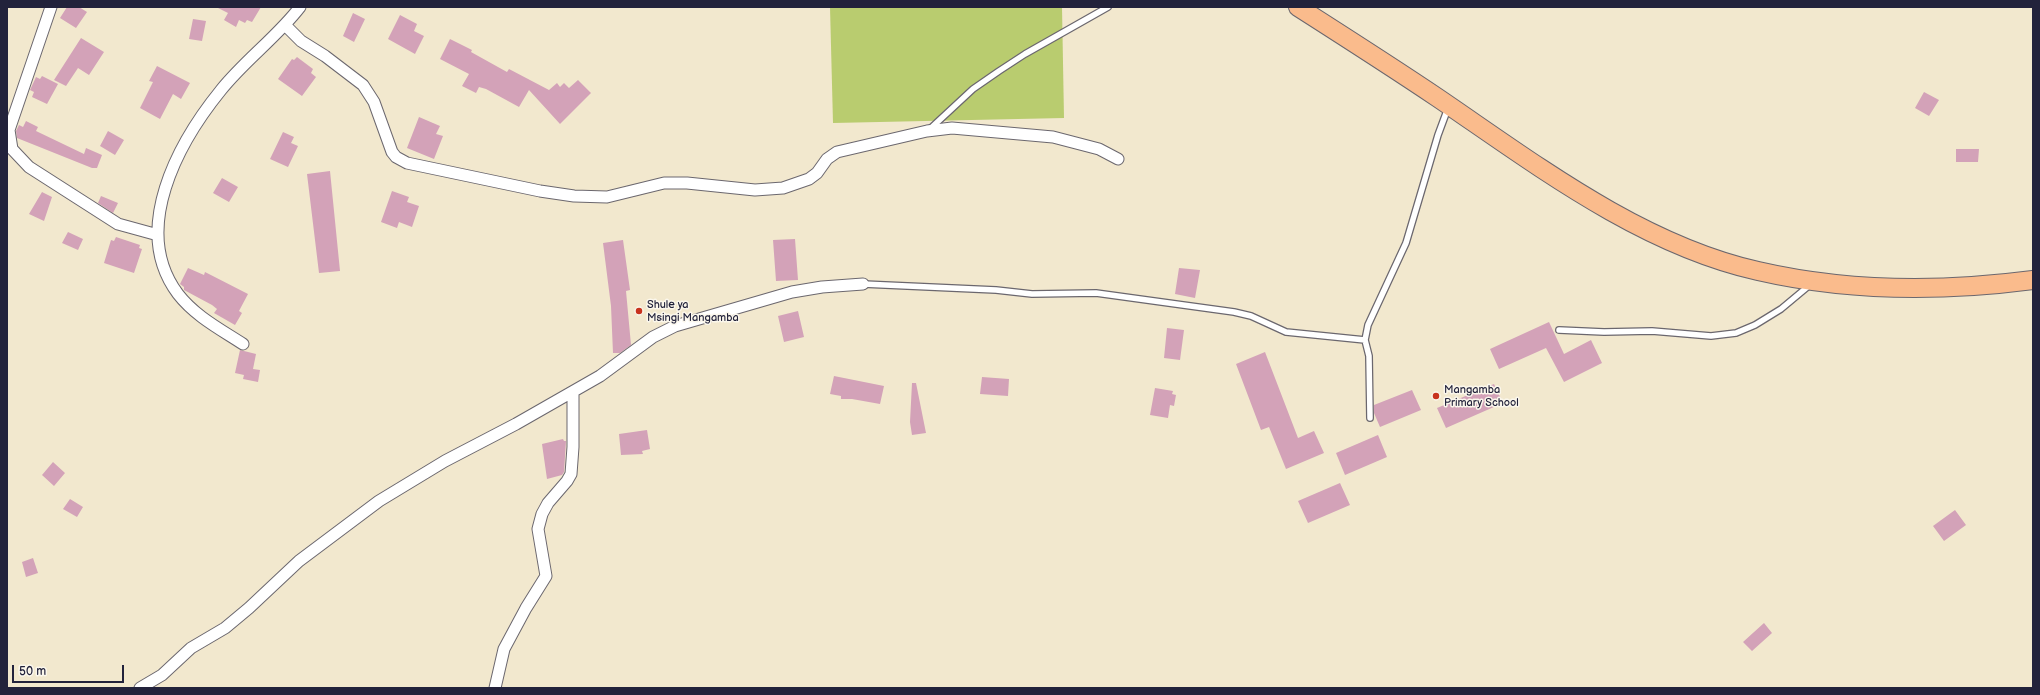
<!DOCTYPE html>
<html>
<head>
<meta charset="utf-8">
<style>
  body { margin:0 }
  #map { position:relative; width:2040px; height:695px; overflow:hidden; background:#f2e8ce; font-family:"Balsamiq Sans",sans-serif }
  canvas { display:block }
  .frame { position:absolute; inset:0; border:8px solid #22223b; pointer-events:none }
  .scale { position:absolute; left:12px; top:665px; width:112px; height:18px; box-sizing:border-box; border:2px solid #22223b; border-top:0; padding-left:5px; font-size:12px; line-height:14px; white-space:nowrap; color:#22223b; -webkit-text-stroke:3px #fbf7ec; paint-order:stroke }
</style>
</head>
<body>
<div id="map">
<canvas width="2040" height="695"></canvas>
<div class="frame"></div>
<div class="scale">50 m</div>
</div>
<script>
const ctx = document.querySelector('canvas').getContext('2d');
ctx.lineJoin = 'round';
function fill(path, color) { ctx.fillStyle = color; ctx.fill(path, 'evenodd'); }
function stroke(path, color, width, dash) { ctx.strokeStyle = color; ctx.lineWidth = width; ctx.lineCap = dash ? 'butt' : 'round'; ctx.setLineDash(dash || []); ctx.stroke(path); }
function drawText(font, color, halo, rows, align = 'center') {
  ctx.font = font + ' "Balsamiq Sans",sans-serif'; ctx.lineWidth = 3; ctx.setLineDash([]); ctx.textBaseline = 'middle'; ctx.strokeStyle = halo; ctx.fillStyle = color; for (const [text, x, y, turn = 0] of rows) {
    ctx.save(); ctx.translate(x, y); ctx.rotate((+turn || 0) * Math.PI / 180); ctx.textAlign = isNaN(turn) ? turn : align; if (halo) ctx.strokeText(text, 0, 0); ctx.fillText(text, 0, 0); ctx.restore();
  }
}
const green = new Path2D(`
  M 830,7 L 1062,7 L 1064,118 L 833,123 Z`);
const building = new Path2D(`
  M 67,7 L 79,7 L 87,12 L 76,28 L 60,18 Z
  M 216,7 L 261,7 L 252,22 L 247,20 L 245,23 L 239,20 L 236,27 L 224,20 L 228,13 Z
  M 353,13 L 365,19 L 354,42 L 343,36 Z
  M 400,15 L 417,24 L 414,31 L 424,36 L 415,54 L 388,39 Z
  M 193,19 L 206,21 L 202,41 L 189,39 Z
  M 81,38 L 104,52 L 89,75 L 78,68 L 66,86 L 54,80 Z
  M 450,39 L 472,50 L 471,52 L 507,72 L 509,69 L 549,90 L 557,83 L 560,87 L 564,83 L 569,88 L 578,80 L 591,93 L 560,124 L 529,90 L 519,107 L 486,89 L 479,87 L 476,93 L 462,86 L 469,74 L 440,59 Z
  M 297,57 L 313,69 L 311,73 L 316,77 L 302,96 L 278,79 L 292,59 L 294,60 Z
  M 157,66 L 190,83 L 181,99 L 173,94 L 160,119 L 140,108 L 153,82 L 149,81 Z
  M 42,76 L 58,84 L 47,104 L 32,97 L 34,92 L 30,90 L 36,77 L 40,79 Z
  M 1924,92 L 1939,100 L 1929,116 L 1915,108 Z
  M 419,117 L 440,126 L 436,134 L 443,136 L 434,159 L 407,148 Z
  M 26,121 L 38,127 L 36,131 L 84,154 L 86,148 L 102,155 L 97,168 L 92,168 L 17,138 L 16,131 L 19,125 L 23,127 Z
  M 108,131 L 124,140 L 115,155 L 100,146 Z
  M 283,132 L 294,137 L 291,143 L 298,146 L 288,167 L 270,159 Z
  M 1956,149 L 1979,149 L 1978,162 L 1956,162 Z
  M 330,171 L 340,271 L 319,273 L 307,174 Z
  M 222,178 L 238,187 L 229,202 L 213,193 Z
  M 392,191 L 409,197 L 407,202 L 419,206 L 412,227 L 399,222 L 397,228 L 381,222 Z
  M 42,192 L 52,197 L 44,221 L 29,214 Z
  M 101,196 L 118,203 L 113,213 L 98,203 Z
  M 68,232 L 83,239 L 78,250 L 62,243 Z
  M 116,237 L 140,245 L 139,248 L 142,249 L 134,273 L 104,263 L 111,240 L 114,241 Z
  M 795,239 L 798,280 L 776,281 L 773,240 Z
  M 623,240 L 630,290 L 626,291 L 631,345 L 620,353 L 613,353 L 611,306 L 603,243 Z
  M 188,268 L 204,275 L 205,272 L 248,294 L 239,311 L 242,313 L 235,325 L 214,313 L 217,309 L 212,305 L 184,290 L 184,287 L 180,284 Z
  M 1179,268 L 1200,270 L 1195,298 L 1175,294 Z
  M 798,311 L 804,337 L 784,342 L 778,316 Z
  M 1549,322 L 1564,354 L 1591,340 L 1602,363 L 1564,382 L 1546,348 L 1499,369 L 1490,349 Z
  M 1167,328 L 1184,330 L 1180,360 L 1164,358 Z
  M 240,350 L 256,354 L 253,369 L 260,370 L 258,382 L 243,379 L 244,375 L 235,373 Z
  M 1265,352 L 1298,438 L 1314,431 L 1324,453 L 1286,469 L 1269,427 L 1261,430 L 1236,364 Z
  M 834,376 L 884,386 L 880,404 L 852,399 L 841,399 L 841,396 L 830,394 Z
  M 982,377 L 1009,379 L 1008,396 L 980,394 Z
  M 912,383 L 916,383 L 926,433 L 912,435 L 910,422 Z
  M 1494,384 L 1503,403 L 1446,428 L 1437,408 Z
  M 1155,388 L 1173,391 L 1172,394 L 1176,395 L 1174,406 L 1170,405 L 1168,418 L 1150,415 Z
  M 1412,390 L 1421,410 L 1380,427 L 1374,413 L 1374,405 Z
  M 647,430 L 650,449 L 642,451 L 643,454 L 621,455 L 619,434 Z
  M 1378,435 L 1387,457 L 1345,475 L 1336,453 Z
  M 563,439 L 564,441 L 566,441 L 564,472 L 562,475 L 547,479 L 542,444 Z
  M 53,462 L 65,473 L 54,486 L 42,475 Z
  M 1340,483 L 1350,505 L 1308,523 L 1298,501 Z
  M 70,499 L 83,507 L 77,517 L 63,509 Z
  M 1955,510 L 1966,525 L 1944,541 L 1933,526 Z
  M 33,558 L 38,573 L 26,577 L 22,562 Z
  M 1764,623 L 1772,633 L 1752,651 L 1743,642 Z`);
const lane = new Path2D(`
  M 931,128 L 973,89 L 999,71 L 1025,54 L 1108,7
  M 863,284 L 996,290 L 1032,294 L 1096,293 L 1234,312 L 1251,316 L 1286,332 L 1365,340
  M 1559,330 L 1604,332 L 1652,331 L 1711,336 L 1736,333 L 1755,325 L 1781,309 L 1811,284
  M 1370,418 L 1369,356 L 1365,340 L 1368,325 L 1406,243 L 1438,135 L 1448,108`);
const street = new Path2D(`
  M 51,7 L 9,130 L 12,149 L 29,167 L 118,224 L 158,235
  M 285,25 L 301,41 L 325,56 L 363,85 L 374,102 L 392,152 L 396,157 L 407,163 L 540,191 L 574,196 L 607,197 L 664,183 L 687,183 L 755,190 L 783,188 L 809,179 L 817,173 L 827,159 L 837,152 L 927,131 L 952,128 L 1053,137 L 1099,149 L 1118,159
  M 243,344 C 220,329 195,316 178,294 C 130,230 178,143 221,90 C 245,60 277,37 300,7
  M 140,688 L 162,675 L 191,648 L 225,628 L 249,608 L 299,561 L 379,501 L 445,461 L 516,424 L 600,376 L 653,337 L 675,326 L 792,292 L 822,287 L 863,284
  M 495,688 L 504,649 L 526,608 L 546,576 L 538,529 L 542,514 L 548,503 L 567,481 L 571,474 L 573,447 L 573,392`);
const primary = new Path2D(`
  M 1298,7 C 1345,37 1392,67 1438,98 C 1535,164 1641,245 1758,271 C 1849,292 1941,292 2033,280`);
const markers = [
  [639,311,4,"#c8321e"],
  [1436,396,4,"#c8321e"]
];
const poiNames = [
  ["Shule ya",647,305],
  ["Msingi Mangamba",647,318],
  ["Mangamba",1444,390],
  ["Primary School",1444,403]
];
fill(green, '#b9cc6f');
fill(building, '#d3a2b8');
stroke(lane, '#6b676e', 8);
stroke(street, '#6b676e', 13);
stroke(primary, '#6b676e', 20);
stroke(lane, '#fff', 5.5);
stroke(street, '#fff', 11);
stroke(primary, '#fabb8c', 18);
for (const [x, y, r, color] of markers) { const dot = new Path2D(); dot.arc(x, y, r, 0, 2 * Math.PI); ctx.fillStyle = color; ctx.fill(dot); stroke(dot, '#fbf7ec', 1.5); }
drawText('11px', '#22223b', '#fbf7ec', poiNames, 'left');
</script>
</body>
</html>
